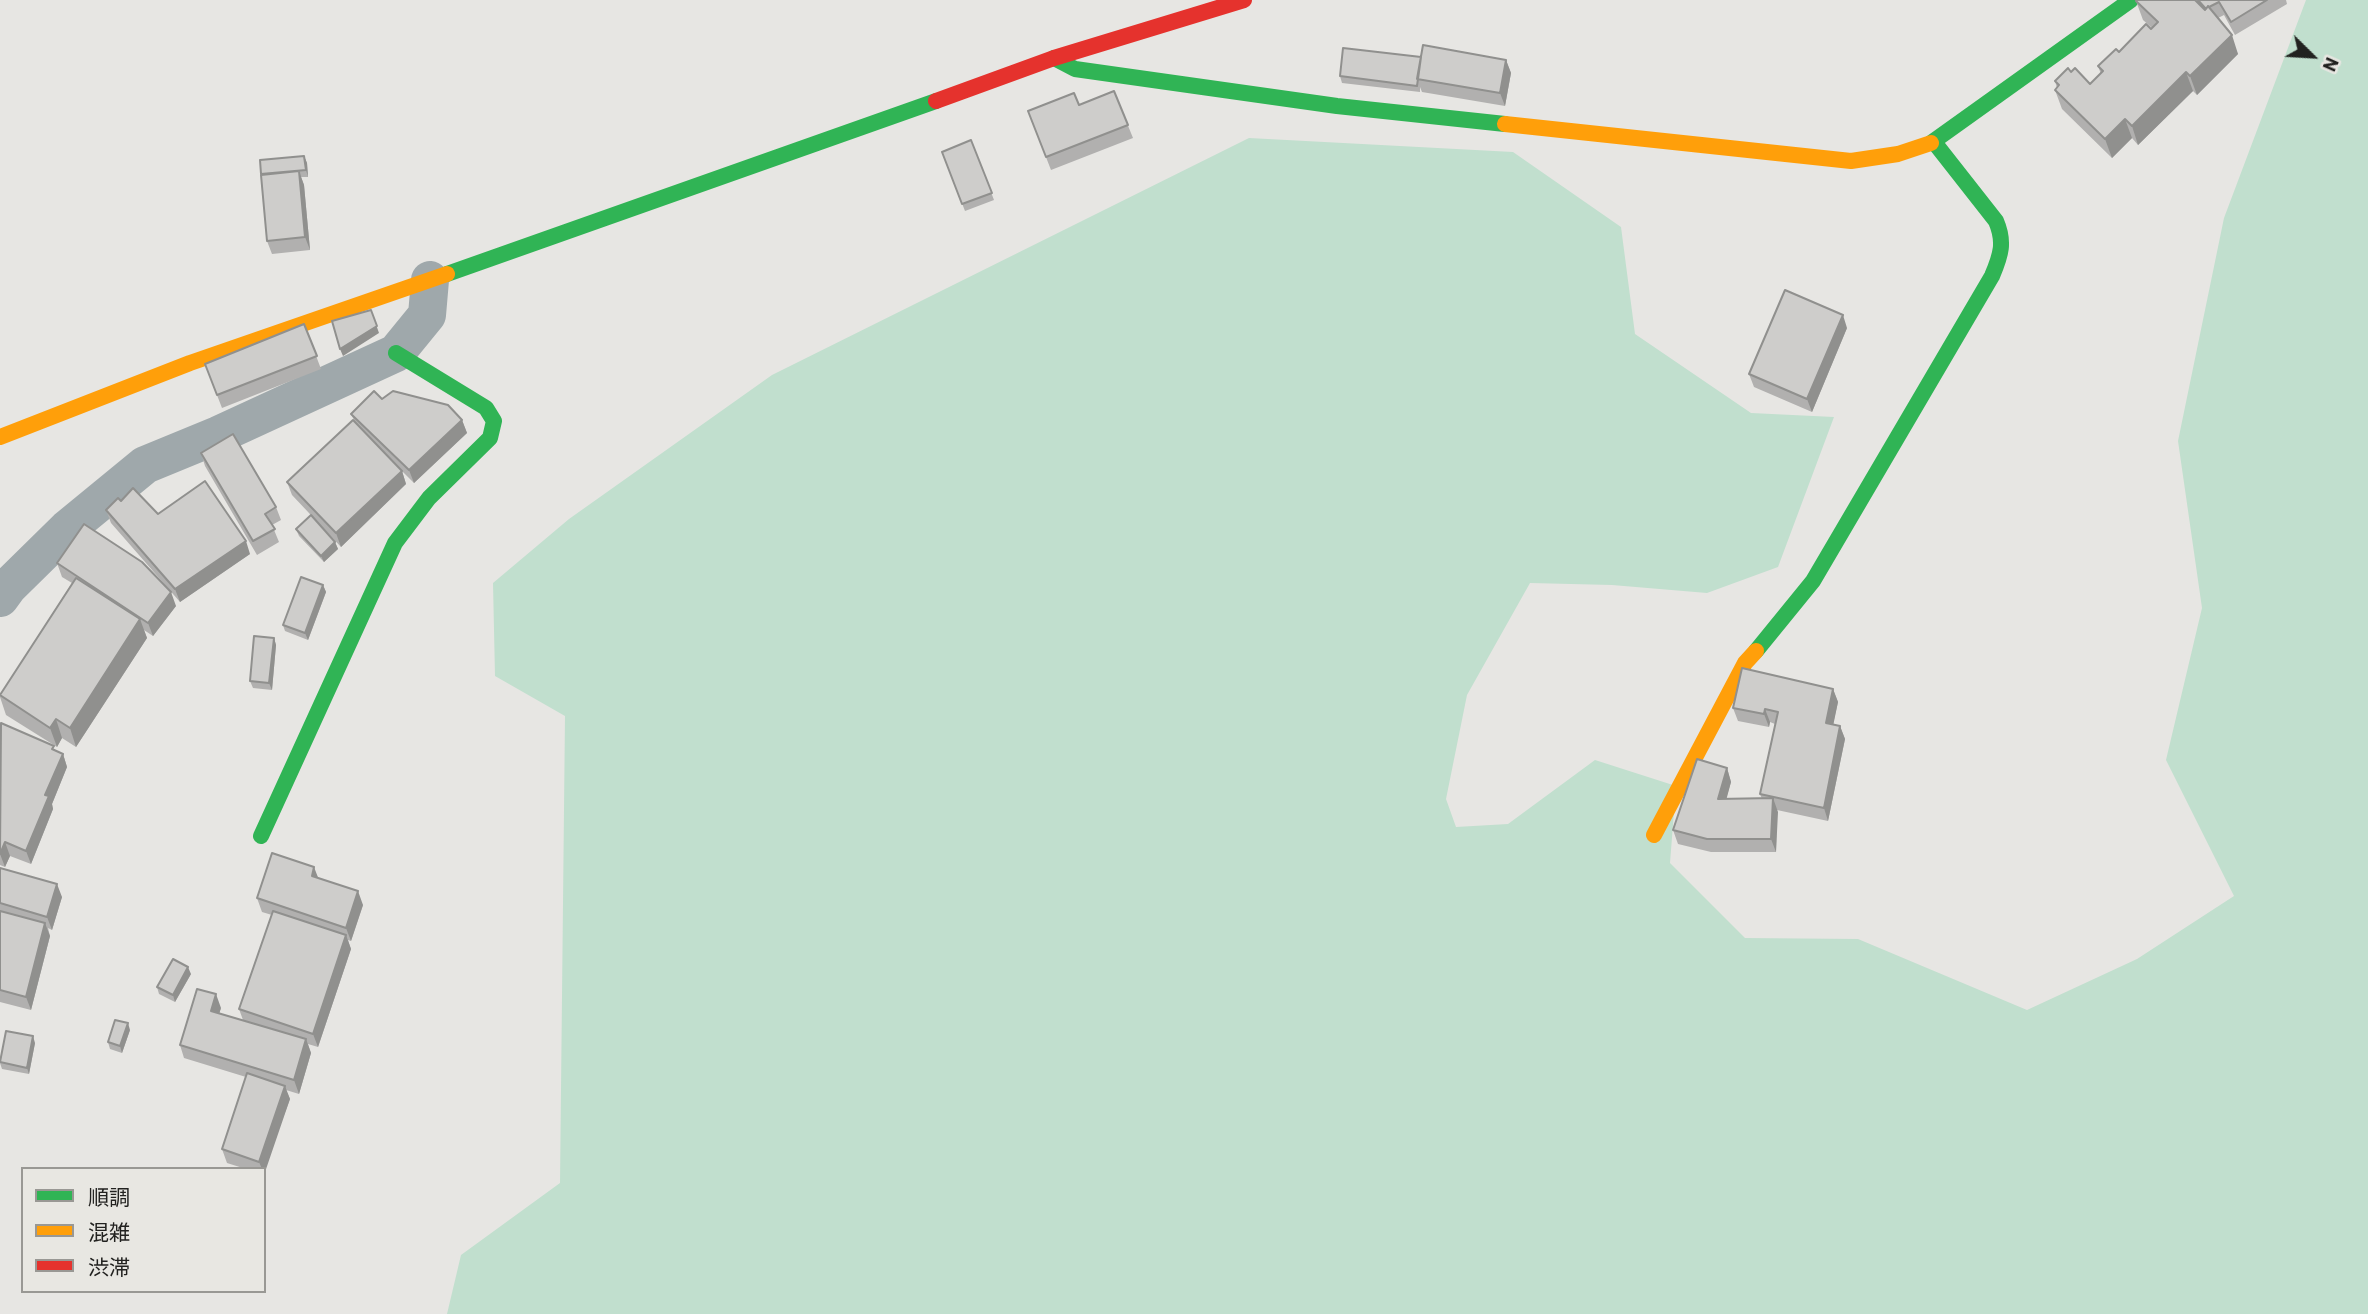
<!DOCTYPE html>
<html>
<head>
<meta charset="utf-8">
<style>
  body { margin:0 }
  #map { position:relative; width:2368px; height:1314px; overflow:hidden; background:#e7e6e3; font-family:Barlow,"Noto Sans JP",sans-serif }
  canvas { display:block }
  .legend { position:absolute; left:21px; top:1167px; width:245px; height:126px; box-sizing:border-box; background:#e8e7e2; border:2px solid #999894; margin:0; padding:9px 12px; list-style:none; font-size:21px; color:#222220 }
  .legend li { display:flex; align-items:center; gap:14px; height:35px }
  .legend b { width:35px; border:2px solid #999894 }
  .north { position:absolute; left:2277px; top:21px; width:70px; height:70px; -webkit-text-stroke:5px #e8e7e2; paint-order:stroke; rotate:114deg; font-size:19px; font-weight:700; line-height:28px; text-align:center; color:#222220 }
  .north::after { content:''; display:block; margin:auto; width:24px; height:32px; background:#222220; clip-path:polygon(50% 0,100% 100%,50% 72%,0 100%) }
</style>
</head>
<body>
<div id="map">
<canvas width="2368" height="1314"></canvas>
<ul class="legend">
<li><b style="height:9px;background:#30b455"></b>順調</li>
<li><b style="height:9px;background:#ff9f0a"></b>混雑</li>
<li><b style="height:9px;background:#e5322d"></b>渋滞</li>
</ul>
<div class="north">N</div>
</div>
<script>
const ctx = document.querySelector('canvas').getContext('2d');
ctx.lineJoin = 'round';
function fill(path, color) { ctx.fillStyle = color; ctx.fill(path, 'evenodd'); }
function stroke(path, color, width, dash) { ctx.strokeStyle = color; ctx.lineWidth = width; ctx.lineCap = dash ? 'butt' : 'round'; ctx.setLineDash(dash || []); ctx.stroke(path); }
const green = new Path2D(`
  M 2306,0 L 2368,0 L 2368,1314 L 447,1314 L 461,1255 L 560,1183 L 565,716 L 495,676 L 493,583 L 569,519 L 772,375 L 1249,138 L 1513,152 L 1621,227 L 1635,334 L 1751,413 L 1834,417 L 1778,567 L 1707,593 L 1612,585 L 1530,583 L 1467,695 L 1446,799 L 1456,827 L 1508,824 L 1595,760 L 1676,786 L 1670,863 L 1745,938 L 1858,939 L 2027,1010 L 2137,959 L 2234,896 L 2166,760 L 2202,608 L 2178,441 L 2224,218 Z`);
const street = new Path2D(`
  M 0,598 L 8,587 L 67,529 L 145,465 L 218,435 L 396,353 L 427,315 L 430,280`);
const fast = new Path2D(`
  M 1054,58 L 1075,69 L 1337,106 L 1505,124
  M 1931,143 L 2131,0
  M 447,274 L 936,101
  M 1756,651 L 1813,581 L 1992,276 C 2001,255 2005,242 1996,221 L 1934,142
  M 261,836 L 395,543 L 429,498 L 490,438 L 494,421 L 486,408 L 396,353`);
const slow = new Path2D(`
  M 1505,124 L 1851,161 L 1898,154 L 1931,143
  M 0,437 L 190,363 L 447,274
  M 1654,835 L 1745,663 L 1756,651`);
const jam = new Path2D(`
  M 936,101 L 1054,58 L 1244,0`);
const wall = new Path2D(`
  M 2137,0 L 2286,0 L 2287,4 L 2235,35 L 2224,15 L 2218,18 L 2238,54 L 2197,95 L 2193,91 L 2138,145 L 2132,138 L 2112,158 L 2062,109 L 2055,90 L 2057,88 L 2055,81 L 2071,72 L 2090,84 L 2101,74 L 2098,66 L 2119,52 L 2152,28 L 2143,20 L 2136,1 Z
  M 1421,57 L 1506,60 L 1511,73 L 1505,106 L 1422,92 L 1420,87 L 1420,92 L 1342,83 L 1340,76 Z
  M 1114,91 L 1133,138 L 1051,170 L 1028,111 L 1079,105 Z
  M 971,140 L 994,200 L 965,211 L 942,152 Z
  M 304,156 L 307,163 L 308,177 L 301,177 L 304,185 L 310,250 L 272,254 L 267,241 L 262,175 Z
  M 304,324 L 321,369 L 222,408 L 205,364 Z
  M 1847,328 L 1812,412 L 1754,387 L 1749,374 Z
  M 382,399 L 462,420 L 467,433 L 414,483 L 402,471 L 406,484 L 341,547 L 292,495 L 287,482 L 354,420 L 351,414 Z
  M 201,453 L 276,507 L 281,520 L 272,525 L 279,542 L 257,555 L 205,466 Z
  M 121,501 L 158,514 L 250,554 L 180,602 L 111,523 L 106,510 Z
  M 296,529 L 335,542 L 338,549 L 324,562 L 299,536 Z
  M 57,563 L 176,606 L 153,636 L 144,630 L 147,638 L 76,747 L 62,738 L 57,747 L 6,715 L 0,697 L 0,695 L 72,583 L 62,577 Z
  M 323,585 L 326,592 L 308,640 L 285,631 L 283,625 Z
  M 274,638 L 276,645 L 272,690 L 253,688 L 250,681 Z
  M 1833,689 L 1838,702 L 1833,724 L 1840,726 L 1845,739 L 1828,821 L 1777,810 L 1776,852 L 1711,852 L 1678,844 L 1673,830 L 1727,768 L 1731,782 L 1726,799 L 1762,799 L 1760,794 L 1775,724 L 1770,722 L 1769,727 L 1738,721 L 1733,708 Z
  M 0,725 L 63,754 L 67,767 L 52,804 L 53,809 L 31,864 L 10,856 L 5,867 L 0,865 Z
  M 0,868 L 62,897 L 52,930 L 48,928 L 50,936 L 31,1010 L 0,1002 Z
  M 318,878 L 363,905 L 351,941 L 348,940 L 351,949 L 318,1047 L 308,1044 L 311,1053 L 299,1094 L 286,1090 L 290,1099 L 264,1169 L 246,1169 L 227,1163 L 222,1149 L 246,1077 L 184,1058 L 180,1045 L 221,1008 L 219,1013 L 243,1020 L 239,1009 L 272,915 L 262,912 L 257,898 Z
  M 191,974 L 175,1002 L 159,994 L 157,987 Z
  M 130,1030 L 122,1053 L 110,1049 L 108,1042 Z
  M 35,1043 L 29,1074 L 2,1069 L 0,1063 Z`);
const shadedWall = new Path2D(`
  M 2232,35 L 2238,54 L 2197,95 L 2190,76 Z
  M 1506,60 L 1511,73 L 1505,106 L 1500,93 Z
  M 2186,72 L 2193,91 L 2138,145 L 2132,126 Z
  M 2125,119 L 2132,138 L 2112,158 L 2105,139 Z
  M 304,156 L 307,163 L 308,177 L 306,170 Z
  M 299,171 L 304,185 L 310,250 L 305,237 Z
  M 371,310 L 379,333 L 343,356 L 340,349 Z
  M 1843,315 L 1847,328 L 1812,412 L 1807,399 Z
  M 462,420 L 467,433 L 414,483 L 409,470 Z
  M 402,471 L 406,484 L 341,547 L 336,533 Z
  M 246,541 L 250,554 L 180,602 L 175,589 Z
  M 335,542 L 338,549 L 324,562 L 321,556 Z
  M 323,585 L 326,592 L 308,640 L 305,633 Z
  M 171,592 L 176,606 L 153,636 L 148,623 Z
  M 140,619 L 147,638 L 76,747 L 70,728 Z
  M 274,638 L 276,645 L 272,690 L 269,683 Z
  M 1833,689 L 1838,702 L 1831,736 L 1826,723 Z
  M 1765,709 L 1770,722 L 1769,727 L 1764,714 Z
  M 56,719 L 62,738 L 57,747 L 50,728 Z
  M 1840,726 L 1845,739 L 1828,821 L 1824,808 Z
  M 63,754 L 67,767 L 52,804 L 53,809 L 31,864 L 26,851 L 45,795 Z
  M 1727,768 L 1731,782 L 1723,812 L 1718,799 Z
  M 1773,798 L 1778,812 L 1776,852 L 1771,839 Z
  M 5,842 L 10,856 L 5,867 L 0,854 Z
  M 314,867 L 319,880 L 312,876 Z
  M 57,884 L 62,897 L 52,930 L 47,917 Z
  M 358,891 L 363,905 L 351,941 L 346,928 Z
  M 45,923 L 50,936 L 31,1010 L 26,997 Z
  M 346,935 L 351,949 L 318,1047 L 313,1034 Z
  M 188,967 L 191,974 L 175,1002 L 173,995 Z
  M 216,994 L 221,1008 L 216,1024 L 211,1011 Z
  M 128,1023 L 130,1030 L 122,1053 L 120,1046 Z
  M 33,1036 L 35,1043 L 29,1074 L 27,1068 Z
  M 306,1039 L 311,1053 L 299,1094 L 294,1080 Z
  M 285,1086 L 290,1099 L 264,1175 L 264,1169 L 262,1169 L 259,1162 Z`);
const building = new Path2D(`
  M 2137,0 L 2195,0 L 2205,10 L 2208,6 L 2232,35 L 2190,76 L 2186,72 L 2132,126 L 2125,119 L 2105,139 L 2055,90 L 2059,85 L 2055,81 L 2068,68 L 2071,72 L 2075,68 L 2090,84 L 2103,71 L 2098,66 L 2116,49 L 2119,52 L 2146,24 L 2151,29 L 2158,22 L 2136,1 Z
  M 2198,0 L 2267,0 L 2231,22 L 2219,2 L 2209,7 L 2208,6 L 2206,9 Z
  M 1423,45 L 1506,60 L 1500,93 L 1417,79 Z
  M 1343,48 L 1421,57 L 1417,86 L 1340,76 Z
  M 1114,91 L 1128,125 L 1046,157 L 1028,111 L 1074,93 L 1079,105 Z
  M 971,140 L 992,193 L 962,204 L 942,152 Z
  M 304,156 L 306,170 L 261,174 L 260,160 Z
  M 299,171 L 305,237 L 267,241 L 261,175 Z
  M 1785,290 L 1843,315 L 1807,399 L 1749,374 Z
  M 371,310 L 377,326 L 340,349 L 332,321 Z
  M 304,324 L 317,356 L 217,395 L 205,364 Z
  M 374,391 L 382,399 L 393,391 L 448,405 L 462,420 L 409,470 L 351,414 Z
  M 353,420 L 402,471 L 336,533 L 287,482 Z
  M 233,434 L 276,507 L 265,514 L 275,529 L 253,541 L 201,453 Z
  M 205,481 L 246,541 L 175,589 L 106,510 L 118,498 L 121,501 L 133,488 L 158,514 Z
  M 311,515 L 335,542 L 321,556 L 296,529 Z
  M 84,524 L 142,562 L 171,592 L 148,623 L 57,563 Z
  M 301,577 L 323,585 L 305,633 L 283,625 Z
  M 76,578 L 140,619 L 70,728 L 56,719 L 50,728 L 0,695 Z
  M 254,636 L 274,638 L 269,683 L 250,681 Z
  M 1742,668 L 1833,689 L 1826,723 L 1840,726 L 1824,808 L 1760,794 L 1778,712 L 1765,709 L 1764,714 L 1733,708 Z
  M 1,723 L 54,746 L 52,749 L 63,754 L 45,795 L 49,796 L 26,851 L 5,842 L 0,854 Z
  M 1697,759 L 1727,768 L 1718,799 L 1773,798 L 1771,839 L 1707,839 L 1673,830 Z
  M 272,853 L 314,867 L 312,876 L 358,891 L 346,928 L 257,898 Z
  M 0,868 L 57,884 L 47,917 L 0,903 Z
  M 0,911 L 45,923 L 26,997 L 0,990 Z
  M 273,911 L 346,935 L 313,1034 L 239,1009 Z
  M 173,959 L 188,967 L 173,995 L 157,987 Z
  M 197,989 L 216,994 L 211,1011 L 306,1039 L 294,1080 L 180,1045 Z
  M 115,1020 L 128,1023 L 120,1046 L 108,1042 Z
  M 6,1031 L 33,1036 L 27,1068 L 0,1062 Z
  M 247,1073 L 285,1086 L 259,1162 L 222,1149 Z`);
fill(green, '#c1dfce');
stroke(street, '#9fa8ab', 38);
stroke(fast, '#30b455', 16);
stroke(slow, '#ff9f0a', 16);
stroke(jam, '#e5322d', 16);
fill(wall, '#b1b0af');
fill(shadedWall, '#90908e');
fill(building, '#cecdcb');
stroke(building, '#90908e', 2);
</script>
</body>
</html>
